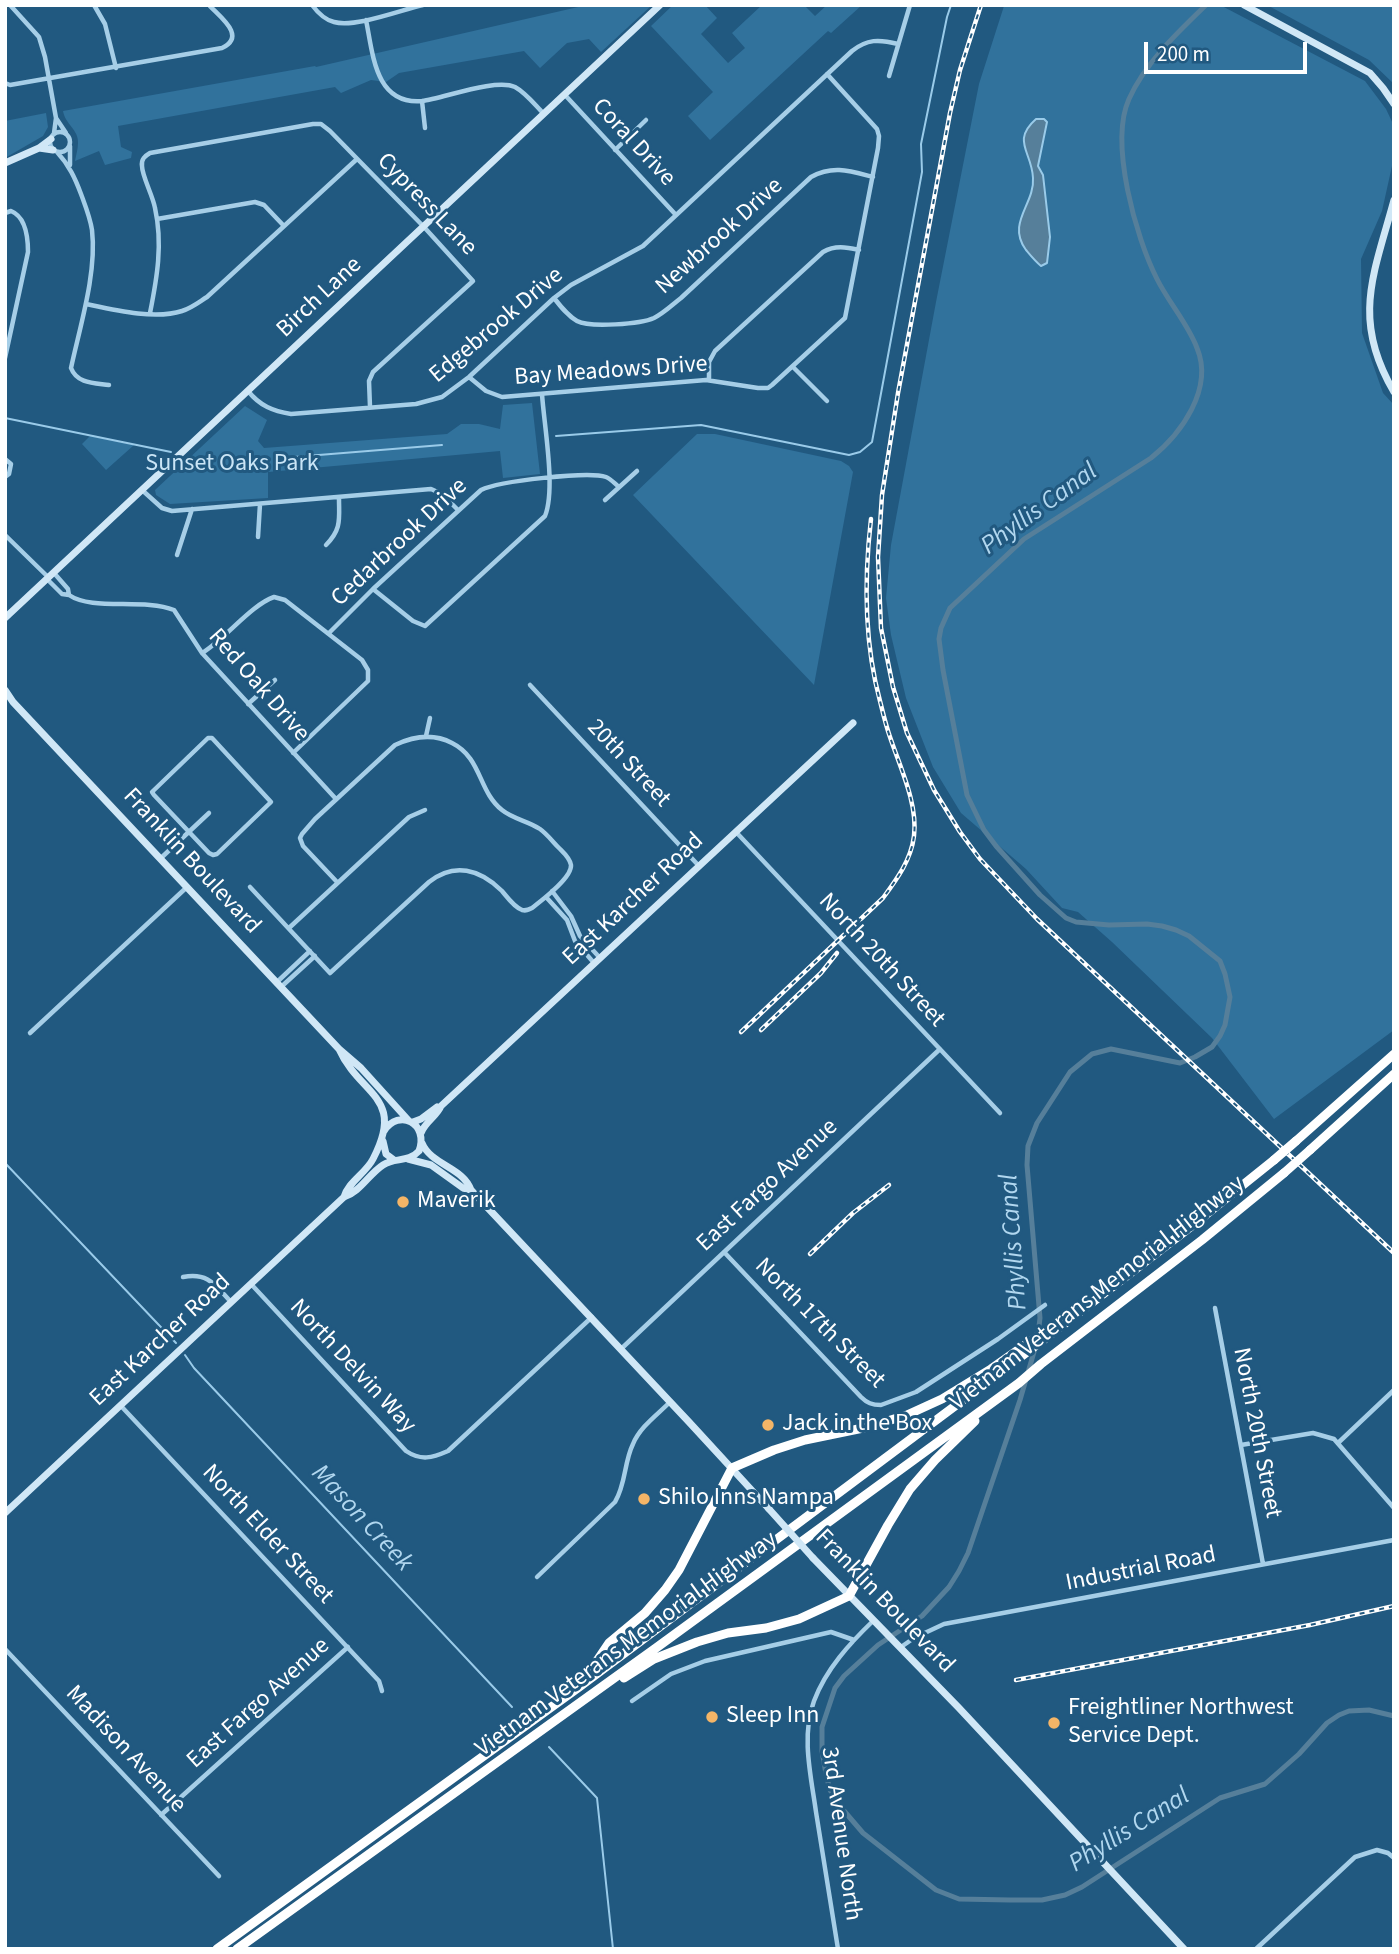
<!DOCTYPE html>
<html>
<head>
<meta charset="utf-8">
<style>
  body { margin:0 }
  #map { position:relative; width:1399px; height:1954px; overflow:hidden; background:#215980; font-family:"Source Sans 3",sans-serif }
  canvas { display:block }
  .frame { position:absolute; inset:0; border:7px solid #fff; pointer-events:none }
  .scale { position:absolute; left:1144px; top:42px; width:163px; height:32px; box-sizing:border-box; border:4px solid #fff; border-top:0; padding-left:9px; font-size:21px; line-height:24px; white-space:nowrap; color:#fff; -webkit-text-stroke:5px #215980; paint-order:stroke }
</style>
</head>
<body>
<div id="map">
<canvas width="1399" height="1954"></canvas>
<div class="frame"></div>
<div class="scale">200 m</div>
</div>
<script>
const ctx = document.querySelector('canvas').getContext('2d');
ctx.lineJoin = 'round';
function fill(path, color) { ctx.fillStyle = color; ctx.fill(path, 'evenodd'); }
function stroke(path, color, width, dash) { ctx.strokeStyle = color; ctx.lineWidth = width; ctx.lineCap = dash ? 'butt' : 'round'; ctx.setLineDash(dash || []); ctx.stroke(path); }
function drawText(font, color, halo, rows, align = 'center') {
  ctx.font = font + ' "Source Sans 3",sans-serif'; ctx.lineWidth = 6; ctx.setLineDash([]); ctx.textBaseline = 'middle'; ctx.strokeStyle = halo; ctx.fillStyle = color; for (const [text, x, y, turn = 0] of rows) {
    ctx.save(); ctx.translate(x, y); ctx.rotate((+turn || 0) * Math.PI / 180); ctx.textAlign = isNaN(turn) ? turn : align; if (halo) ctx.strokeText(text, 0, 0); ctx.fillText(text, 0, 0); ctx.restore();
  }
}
const green = new Path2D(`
  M 587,5 L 652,5 L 601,52 L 589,39 L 567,43 L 540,68 L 524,51 L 399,73 L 386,82 L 371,80 L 341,93 L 335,87 L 118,126 L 121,147 L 132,152 L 131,158 L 105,165 L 99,151 L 75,161 C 76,155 78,149 78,143 C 79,130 65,124 63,111 L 315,66 L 316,67 Z
  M 673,5 L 705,5 L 717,18 L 701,34 L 728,63 L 745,48 L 732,33 L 762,5 L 804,5 L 815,16 L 827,5 L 862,5 L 831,33 L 828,31 L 710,140 L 688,116 L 713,92 L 651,26 Z
  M 1220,5 L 1365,81 L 1386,109 L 1394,126 L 1394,157 L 1382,211 L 1361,259 L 1362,333 L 1383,393 L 1394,405 L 1394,1030 L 1274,1119 L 1212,1038 L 1112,942 L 1078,912 L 1062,908 L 1026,869 L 961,813 L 933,767 L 906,698 L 891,635 L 886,598 L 891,545 L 936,302 L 979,84 L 1004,6 Z
  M 1267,5 L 1394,5 L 1394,84 L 1369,60 Z
  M 46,113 L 48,127 L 43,136 L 5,158 L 5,121 Z
  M 532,403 L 540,474 L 503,478 L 500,451 L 268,472 L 268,498 L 170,504 L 156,495 L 155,490 L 245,406 L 267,420 L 258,441 L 264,448 L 447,434 L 461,424 L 479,424 L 500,429 L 503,405 Z
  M 697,434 L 715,434 L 841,461 L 849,466 L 853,472 L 814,685 L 633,495 Z
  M 90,436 L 134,445 L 106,470 L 82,444 Z`);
const water = new Path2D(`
  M 1036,119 L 1044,119 L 1047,122 L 1038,166 L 1043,175 L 1050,237 L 1047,263 L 1041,266 C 1035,261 1031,256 1026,250 C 1006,223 1035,204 1033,178 C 1032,152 1011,141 1036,119 Z`);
const stream = new Path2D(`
  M 5,418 L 171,452
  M 556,436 L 701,425 L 849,455 L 860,452 L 872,442 L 922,172 L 921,144 L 947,17 L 951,5
  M 294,457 L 442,445
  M 5,1163 L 176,1343
  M 185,1355 L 194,1368 L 512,1707
  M 549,1747 L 597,1798 L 613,1949`);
const canal = new Path2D(`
  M 1038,1335 L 1040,1318 L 1027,1165 L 1028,1146 L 1037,1123 L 1070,1072 L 1092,1054 L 1111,1049 L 1180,1063 L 1195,1057 L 1212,1047 L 1220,1036 L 1225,1025 L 1230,997 L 1225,974 L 1220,961 L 1189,936 L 1176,930 L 1162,926 L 1147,924 L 1109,925 L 1076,922 L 1066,918 L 1040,895 L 996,846 L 984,830 L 967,795 L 943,670 L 939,639 L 941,628 L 950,608 L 1024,539 L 1151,458 C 1181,434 1214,389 1197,348 C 1188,324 1169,303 1157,279 C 1136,238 1109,143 1129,99 C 1145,63 1178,32 1206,5
  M 1036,1345 L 1020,1400 L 968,1553 L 959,1571 L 949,1587 L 922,1616 L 878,1645 L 844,1676 L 835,1688 L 822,1727 L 822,1751 L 826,1774 L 830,1790 L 839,1805 L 863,1833 L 936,1890 L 959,1899 L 1010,1900 L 1042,1900 L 1065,1895 L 1082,1887 L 1220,1798 L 1265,1784 L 1299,1754 L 1327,1723 L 1339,1715 L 1349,1711 L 1369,1710 L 1394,1716`);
const street = new Path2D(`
  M 10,5 L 39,37 L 45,57 L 56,118
  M 94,5 L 105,24 L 116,68
  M 312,5 C 318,13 325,20 334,22 C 355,28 401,10 423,5
  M 366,20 C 373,54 375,105 422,101 C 444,98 496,78 515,87 C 526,93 535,105 543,113
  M 889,76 L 910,5
  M 5,83 L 10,85 L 222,48 C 247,36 220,17 209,5
  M 565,95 L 676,215
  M 422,101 L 425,128
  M50 142a10 10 0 1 1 20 0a10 10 0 1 1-20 0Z
  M 54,133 L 56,118 L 66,133
  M 615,150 L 646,120
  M 57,152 C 69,165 75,178 81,194 C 85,205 90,217 92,230 C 97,273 80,326 71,368 C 77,384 95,383 109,385
  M 70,165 L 70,146
  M 5,213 L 11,211 C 26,217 28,237 28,252 L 5,358
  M 157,219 L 255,202 L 264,205 L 284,226
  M 554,298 C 561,307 568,316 577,321 C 590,328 641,324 654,318 C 664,313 672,305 681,298 L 811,177 C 833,165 850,171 873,177
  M 86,304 C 114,310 155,320 182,311 C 192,308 199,302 207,297 L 357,159
  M 150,313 C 157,278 163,244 155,208 C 153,196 142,176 142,166 C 141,159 145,156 150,153 L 313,124 L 321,124 L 330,131 L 424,227 L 473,281 L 373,372 L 369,381 L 370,407
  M 793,367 L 827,401
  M 469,377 L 486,391 L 502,397 L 706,380 L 758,388 L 768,388 L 772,385 L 845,318 L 878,148 L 879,136 L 877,129 L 827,74
  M 709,380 L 709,362 L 715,351 L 823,252 C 835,245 846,247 859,250
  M 248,391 C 260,406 273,411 291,414 L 416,404 L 442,397 L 469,377 L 554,298 L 571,285 L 643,246 L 852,51 C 867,39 879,39 898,44
  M 5,459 L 11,464 L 9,474 L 5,477
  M 142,490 L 162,508 L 172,511 L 431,489 L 442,494 L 458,510
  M 605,500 L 637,471
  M 5,535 L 48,577
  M 258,537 L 260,504
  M 326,545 C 342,529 339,519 339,498
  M 177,555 L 192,509
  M 47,579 L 62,594 L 69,595 L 68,589 L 54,573
  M 373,589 L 413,621 L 425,626 L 545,516 C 556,489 544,425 542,394
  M 69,595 C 92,611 143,598 174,610 L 202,653 L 336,799
  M 329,633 L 373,589 L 481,490 C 499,481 589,471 606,477 C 611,479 615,484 619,487
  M 202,653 C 225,639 251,605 274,597 L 285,600 L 362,660 L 368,670 L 368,681 L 293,753
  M 530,685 L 699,866
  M 248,704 L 275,680
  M 426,736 L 430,718
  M 208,738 L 212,738 L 271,802 L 217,854 L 213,855 L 209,853 L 154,795 L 152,792 Z
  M 736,832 L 1000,1113
  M 161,858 L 209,813
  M 250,887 L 330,973 L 429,882 C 454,862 480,869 502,891 C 507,897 514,907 522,910 C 526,911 528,910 532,908 C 542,900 572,878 571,865 C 570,858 564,853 559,848 C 553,842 547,834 540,829 C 528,821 513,819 502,810 C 478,791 482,758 452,743 C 433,733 414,736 395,745 L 315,819 L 302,834 L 300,838 L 303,846 L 337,882
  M 552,891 L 571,916 L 580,936 L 600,958
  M 546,897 L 567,920 L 575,941 L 594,963
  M 289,928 L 409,817 L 425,810
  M 277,982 L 310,951
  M 281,987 L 315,956
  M 30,1033 L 187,887
  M 724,1252 L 861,1397 C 867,1403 872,1405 881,1405 L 916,1392 L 998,1339 L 1045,1305
  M 183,1277 C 208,1272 215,1285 231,1302
  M 251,1284 L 406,1451 C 421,1461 432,1458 448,1451 L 592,1317
  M 1215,1308 L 1263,1564
  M 621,1349 L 940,1049
  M 121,1406 L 379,1681 L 382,1691
  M 1338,1443 L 1394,1390
  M 1241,1445 L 1313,1433 L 1334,1439 L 1394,1508
  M 537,1577 L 615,1502 C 626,1484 624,1462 633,1444 C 640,1427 657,1415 670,1402
  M 901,1647 L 914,1638 L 944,1624 L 1394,1540
  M 5,1649 L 219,1876
  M 632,1701 L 671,1674 L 705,1661 L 831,1632 L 854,1640
  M 161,1815 L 348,1647
  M 838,1949 C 831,1903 823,1858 816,1812 C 811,1776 801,1736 814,1701 C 826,1669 850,1643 874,1620
  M 1256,1949 L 1355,1857 L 1377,1850 L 1388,1853 L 1394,1858`);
const secondary = new Path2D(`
  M 1244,5 L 1370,73 L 1383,88 L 1394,104
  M 39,148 L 53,150
  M 5,163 L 39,148 L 51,139
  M 1394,200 C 1374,274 1351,319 1394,392
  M 5,618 L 660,5
  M 5,690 L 13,702 L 339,1049 L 361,1068 L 409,1121
  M 339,1049 C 360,1096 406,1096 373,1159 C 366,1173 348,1182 344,1197
  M 413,1122 L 421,1119 L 437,1107
  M 421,1133 C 425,1122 437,1116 441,1106 L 853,723
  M 383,1141 L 386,1154 L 394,1160
  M 422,1143 C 431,1165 463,1167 471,1190 L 689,1422 L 769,1509
  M 408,1159 L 431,1165 L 463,1188 L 471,1190
  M 5,1513 L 344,1197 C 360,1192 369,1174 383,1165 C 395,1157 408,1163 419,1151 C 429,1123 399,1108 384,1131
  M 813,1558 L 959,1708 L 1184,1949`);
const highway = new Path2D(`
  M 1296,1141 L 1394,1054
  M 1310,1150 L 1394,1074
  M 624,1678 L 654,1659 L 697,1642 L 728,1633 L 766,1628 L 799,1619 L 849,1596 L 888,1525 L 910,1489 L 935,1460 L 975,1421
  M 584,1680 L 609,1643 L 645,1613 L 665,1590 L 679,1570 L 732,1468 L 774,1450 L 805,1440 L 868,1427 L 907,1415 L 942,1399 L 991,1369 L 1058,1322
  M 217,1949 L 579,1687 L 1046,1338 L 1193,1225 L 1274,1160
  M 237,1949 L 656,1648 L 1019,1383 L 1041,1364 L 1202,1240 L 1284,1173`);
const rail = new Path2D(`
  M 981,5 L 960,70 L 950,113 L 898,393 L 882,495 L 878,557 L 881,628 L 893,687 L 907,733 L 934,790 L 960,832 L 980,859 L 1037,919 L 1394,1253
  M 761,1030 L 821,973 L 837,953
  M 741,1032 L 883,898 C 897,879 911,860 914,836 C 918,804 900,767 890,737 C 886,726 883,713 880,701 C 864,642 864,579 871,519
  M 810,1254 L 853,1213 L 889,1185
  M 1016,1680 L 1310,1625 L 1394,1606`);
const secondaryBridge = new Path2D(`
  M 769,1509 L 813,1558`);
const highwayBridge = new Path2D(`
  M 1274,1160 L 1296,1141
  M 1284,1173 L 1310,1150`);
const markers = [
  [403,1202,7,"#f4b567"],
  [768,1425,7,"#f4b567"],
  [644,1499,7,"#f4b567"],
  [712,1717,7,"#f4b567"],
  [1054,1723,7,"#f4b567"]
];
const streetNames = [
  ["Coral Drive",633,143,47],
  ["Cypress Lane",426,205,46],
  ["Newbrook Drive",720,237,-42],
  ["Birch Lane",320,298,-43],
  ["Edgebrook Drive",497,326,-40],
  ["Bay Meadows Drive",611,372,-4],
  ["Cedarbrook Drive",400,543,-43],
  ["Red Oak Drive",258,686,49],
  ["20th Street",628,764,47],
  ["Franklin Boulevard",191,862,47],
  ["East Karcher Road",634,900,-43],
  ["North 20th Street",881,961,47],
  ["East Fargo Avenue",768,1186,-43],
  ["Vietnam Veterans Memorial Highway",1098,1294,-38],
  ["North 17th Street",819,1324,45],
  ["East Karcher Road",161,1341,-43],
  ["North Delvin Way",352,1367,47],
  ["North 20th Street",1256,1433,79],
  ["North Elder Street",267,1535,47],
  ["Industrial Road",1141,1570,-11],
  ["Franklin Boulevard",884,1602,46],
  ["Vietnam Veterans Memorial Highway",627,1645,-36],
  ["East Fargo Avenue",259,1704,-42],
  ["Madison Avenue",125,1750,47],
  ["3rd Avenue North",840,1834,82]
];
const parkNames = [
  ["Sunset Oaks Park",232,465]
];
const poiNames = [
  ["Maverik",417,1202],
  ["Jack in the Box",782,1425],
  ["Shilo Inns Nampa",658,1499],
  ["Freightliner Northwest",1068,1709],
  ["Service Dept.",1068,1737],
  ["Sleep Inn",726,1717]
];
const waterNames = [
  ["Phyllis Canal",1040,510,-36],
  ["Phyllis Canal",1015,1242,-94],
  ["Mason Creek",361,1519,47],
  ["Phyllis Canal",1130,1831,-32]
];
fill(green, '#31729c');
fill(water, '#567f9a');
stroke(water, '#9acbe9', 2);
stroke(stream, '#9acbe9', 2);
stroke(canal, '#567f9a', 5);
stroke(street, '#a6cee7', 4.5);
stroke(secondary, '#d0e7f6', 7);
stroke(highway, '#fff', 9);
stroke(rail, '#fff', 4.5);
stroke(rail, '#215980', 2, [5]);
stroke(secondaryBridge, '#d0e7f6', 7);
stroke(highwayBridge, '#fff', 9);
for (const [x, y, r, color] of markers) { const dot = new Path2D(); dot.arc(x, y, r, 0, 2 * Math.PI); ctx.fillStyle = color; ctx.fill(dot); stroke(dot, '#215980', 2.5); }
drawText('24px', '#fff', '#215980', streetNames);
drawText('24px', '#cae5f6', '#215980', parkNames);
drawText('24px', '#fff', '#215980', poiNames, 'left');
drawText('italic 26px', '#b1d7ef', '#215980', waterNames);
</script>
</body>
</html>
